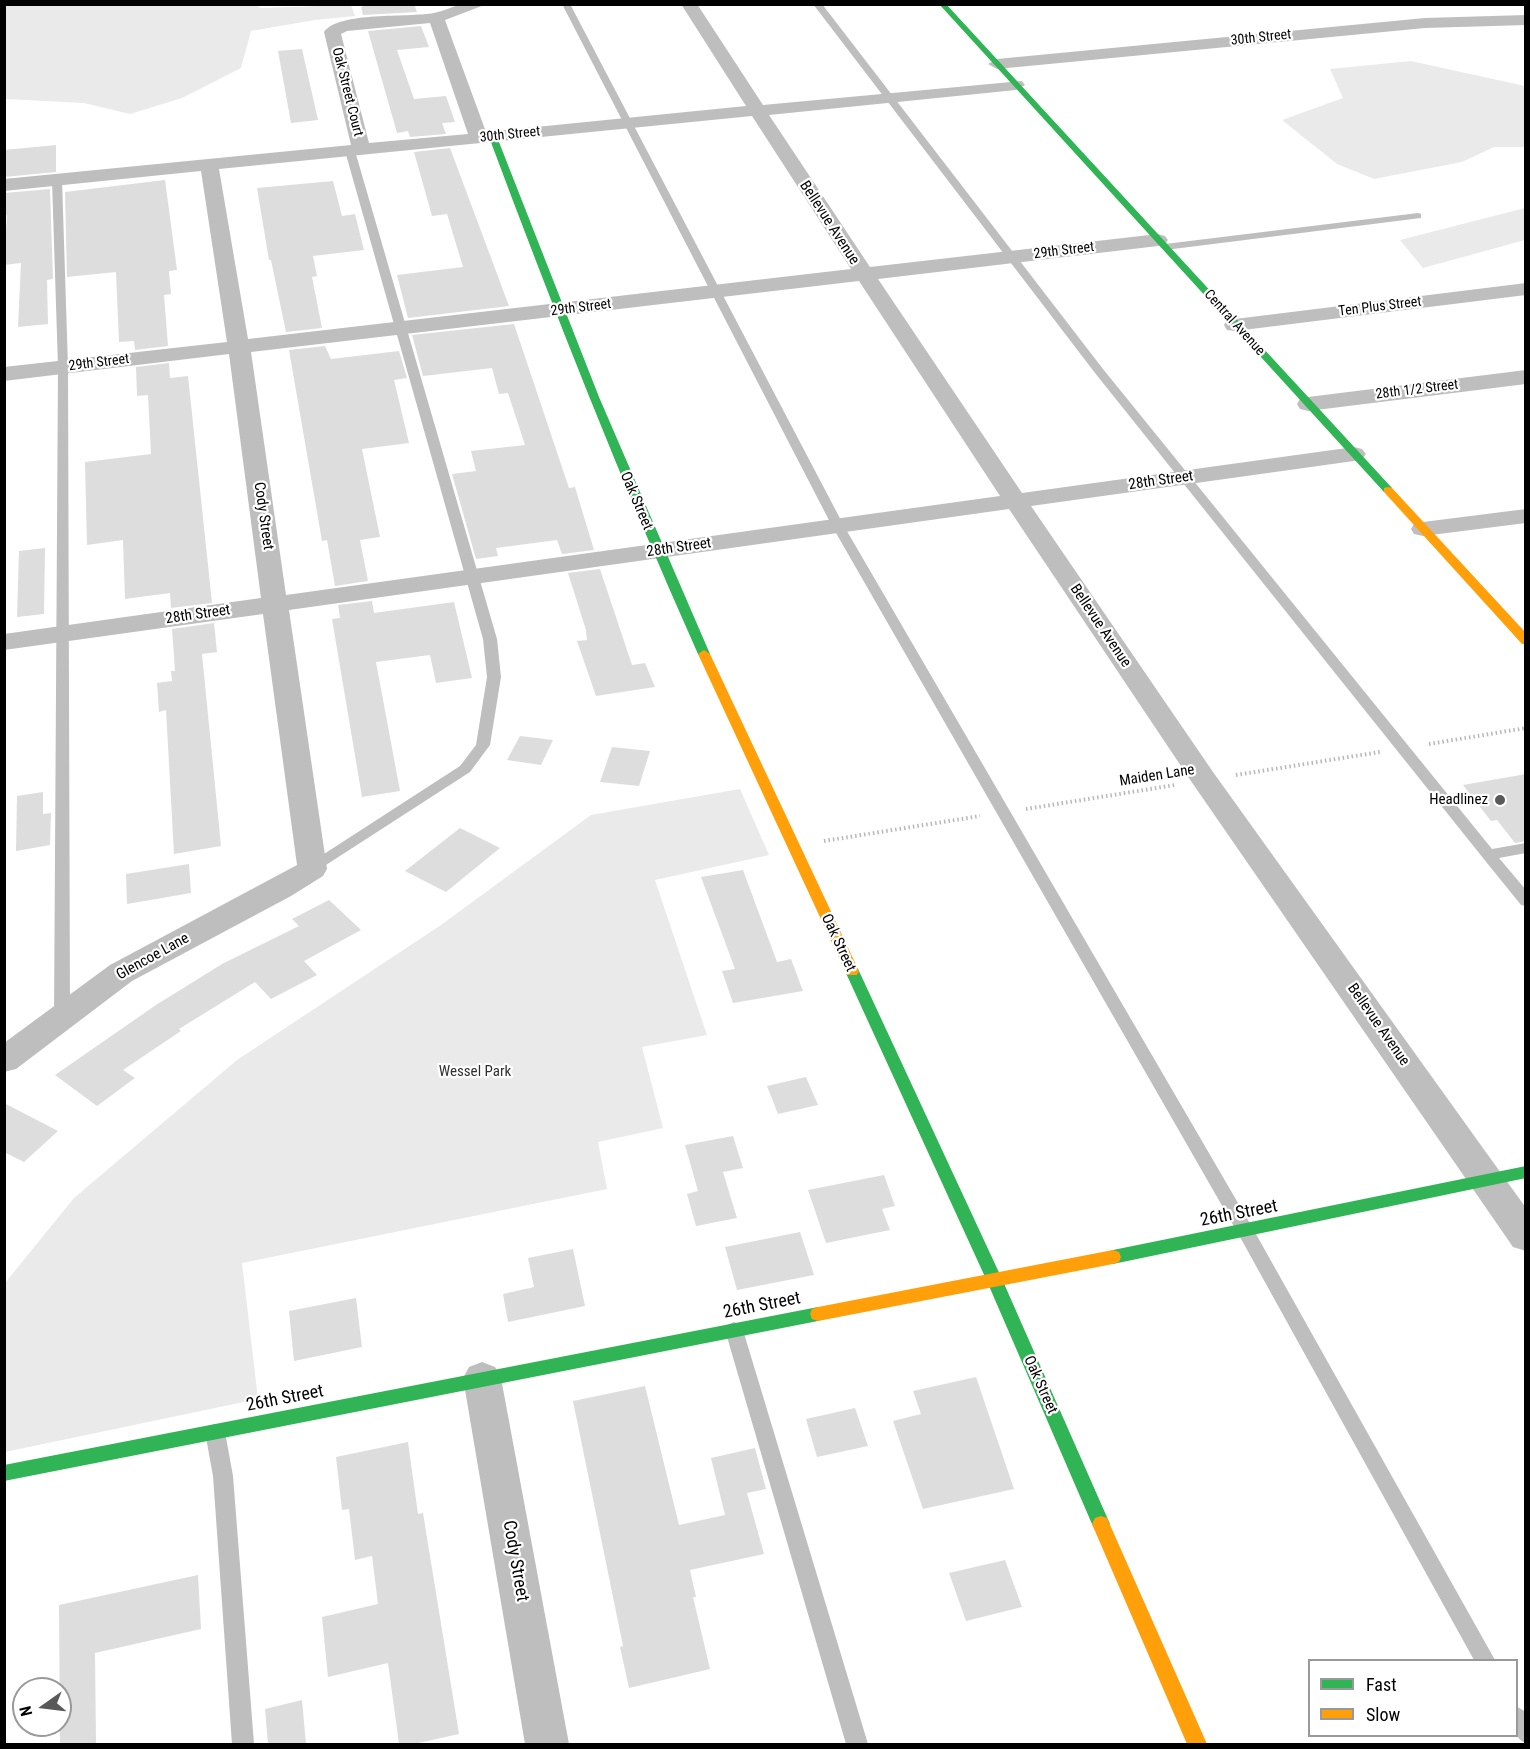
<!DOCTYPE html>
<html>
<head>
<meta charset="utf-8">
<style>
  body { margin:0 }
  #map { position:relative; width:1530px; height:1749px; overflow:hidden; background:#fff; font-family:"Roboto Condensed",sans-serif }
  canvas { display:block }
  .frame { position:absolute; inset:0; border:6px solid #000; pointer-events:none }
  .legend { position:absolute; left:1308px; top:1659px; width:210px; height:78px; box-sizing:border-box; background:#fff; border:2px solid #999; margin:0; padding:8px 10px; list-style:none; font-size:18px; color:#000 }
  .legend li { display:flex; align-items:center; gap:12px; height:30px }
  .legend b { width:30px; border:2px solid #999 }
  .north { position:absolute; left:12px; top:1677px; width:60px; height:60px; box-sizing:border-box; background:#fff; border:2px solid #999; border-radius:50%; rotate:256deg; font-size:16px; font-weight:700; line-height:24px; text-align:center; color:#000 }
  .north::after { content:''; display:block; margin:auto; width:21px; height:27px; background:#595959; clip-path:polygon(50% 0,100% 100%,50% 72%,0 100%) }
</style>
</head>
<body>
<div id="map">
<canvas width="1530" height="1749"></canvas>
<div class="frame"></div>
<ul class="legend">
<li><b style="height:8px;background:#30b455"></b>Fast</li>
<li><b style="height:8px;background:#ff9f0a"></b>Slow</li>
</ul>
<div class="north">N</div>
</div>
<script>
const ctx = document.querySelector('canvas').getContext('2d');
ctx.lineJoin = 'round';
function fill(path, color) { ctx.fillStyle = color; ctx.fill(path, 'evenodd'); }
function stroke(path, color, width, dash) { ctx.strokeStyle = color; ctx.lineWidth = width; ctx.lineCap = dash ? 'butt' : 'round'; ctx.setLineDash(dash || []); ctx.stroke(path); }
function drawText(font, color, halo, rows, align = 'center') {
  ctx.font = font + ' "Roboto Condensed",sans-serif'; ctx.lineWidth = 4.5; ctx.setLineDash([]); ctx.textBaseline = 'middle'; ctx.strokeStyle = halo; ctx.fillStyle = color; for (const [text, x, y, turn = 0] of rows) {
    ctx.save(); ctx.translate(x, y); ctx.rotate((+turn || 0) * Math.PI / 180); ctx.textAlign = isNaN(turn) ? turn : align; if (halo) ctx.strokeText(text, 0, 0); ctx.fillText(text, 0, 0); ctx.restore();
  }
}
const green = new Path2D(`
  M 255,5 L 261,8 L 351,5 L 355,16 L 315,20 L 251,31 L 241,68 L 182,98 L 130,114 L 84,103 L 5,99 L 5,5 Z
  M 1411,61 L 1525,86 L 1525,147 L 1494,147 L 1462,162 L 1374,179 L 1337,164 L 1282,120 L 1343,98 L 1330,69 Z
  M 1525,208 L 1525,240 L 1423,268 L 1400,240 Z
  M 740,789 L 769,855 L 655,880 L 707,1035 L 642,1047 L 663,1128 L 598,1142 L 607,1189 L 242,1263 L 258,1399 L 5,1452 L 5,1283 L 74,1198 L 237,1060 L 441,925 L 591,815 Z`);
const building = new Path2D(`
  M 369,4 L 414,4 L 417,12 L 363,15 L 361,7 Z
  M 421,26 L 429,47 L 397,50 L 414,99 L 446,96 L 455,122 L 442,123 L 446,134 L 410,137 L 408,131 L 397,133 L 368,31 Z
  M 302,49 L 318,120 L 291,123 L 278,51 Z
  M 56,145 L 56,172 L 4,177 L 4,150 Z
  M 450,148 L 509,306 L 408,318 L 397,275 L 463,267 L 447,214 L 432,216 L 414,152 Z
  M 165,180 L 177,270 L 169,271 L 171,294 L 164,295 L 168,346 L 135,350 L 134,341 L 119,342 L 116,272 L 67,277 L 65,192 Z
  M 333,181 L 342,216 L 355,214 L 364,250 L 313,256 L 317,276 L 312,277 L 322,328 L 286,332 L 271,260 L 269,260 L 257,188 Z
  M 50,189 L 53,279 L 47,280 L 48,324 L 18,327 L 21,263 L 4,265 L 7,215 L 4,215 L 4,193 Z
  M 514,324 L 569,488 L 575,487 L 594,550 L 562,554 L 557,540 L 496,548 L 498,556 L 476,559 L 452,474 L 476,471 L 471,451 L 525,445 L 508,393 L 499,394 L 492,368 L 423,376 L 412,335 Z
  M 325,346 L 331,359 L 399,351 L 407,378 L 394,380 L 409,443 L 362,449 L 380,537 L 360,540 L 368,581 L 335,586 L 327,540 L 322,541 L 289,350 Z
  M 169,363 L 170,378 L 188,376 L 212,603 L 171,608 L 170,593 L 125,599 L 123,540 L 87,545 L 85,462 L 151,454 L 148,395 L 137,396 L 136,367 Z
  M 45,548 L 44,614 L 17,617 L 19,551 Z
  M 600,569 L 632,665 L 645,663 L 655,687 L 596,696 L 577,641 L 587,640 L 586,630 L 568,573 Z
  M 372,601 L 374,613 L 454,602 L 472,678 L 436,683 L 430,655 L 376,662 L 400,791 L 362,797 L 332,619 L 340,618 L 338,605 Z
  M 214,623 L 217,652 L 202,654 L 221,846 L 174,854 L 166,710 L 159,712 L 157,683 L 172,681 L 171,671 L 175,671 L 172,629 Z
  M 520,736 L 553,740 L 541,765 L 507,760 Z
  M 612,747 L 650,751 L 639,786 L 600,782 Z
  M 1526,774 L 1526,841 L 1515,843 L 1497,820 L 1491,821 L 1463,785 Z
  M 43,792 L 43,814 L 51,813 L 50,845 L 16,851 L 17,796 Z
  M 460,828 L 500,848 L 446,892 L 405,871 Z
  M 189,864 L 191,893 L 127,904 L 126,874 Z
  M 743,870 L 777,962 L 791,959 L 803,991 L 733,1003 L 722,971 L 735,969 L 701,877 Z
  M 329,900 L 361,930 L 304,961 L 317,975 L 271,999 L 255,982 L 179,1029 L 181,1031 L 123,1070 L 135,1078 L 97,1106 L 55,1075 L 156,1005 L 222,964 L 299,926 L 292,919 Z
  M 806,1077 L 818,1105 L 778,1114 L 767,1086 Z
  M 4,1103 L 58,1131 L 24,1162 L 4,1152 Z
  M 733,1136 L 743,1168 L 723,1172 L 737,1218 L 696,1226 L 687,1194 L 698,1191 L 685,1145 Z
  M 884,1175 L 895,1206 L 882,1209 L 890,1230 L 826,1243 L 808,1190 Z
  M 800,1232 L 814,1275 L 737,1290 L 725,1247 Z
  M 573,1249 L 585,1306 L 508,1322 L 503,1294 L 534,1287 L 528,1258 Z
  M 356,1298 L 362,1347 L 294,1361 L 289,1311 Z
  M 976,1377 L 1014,1489 L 923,1509 L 893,1421 L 921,1414 L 913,1391 Z
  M 645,1386 L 679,1525 L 725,1515 L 711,1458 L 755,1448 L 766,1489 L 747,1493 L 764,1554 L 690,1570 L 696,1597 L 693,1597 L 710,1669 L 629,1688 L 620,1647 L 623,1646 L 573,1401 Z
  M 855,1408 L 868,1446 L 817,1457 L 806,1419 Z
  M 408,1442 L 418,1514 L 423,1513 L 459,1734 L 414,1744 L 399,1744 L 388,1663 L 328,1677 L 322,1617 L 378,1604 L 372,1556 L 355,1560 L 349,1509 L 342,1510 L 336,1457 Z
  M 1005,1560 L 1022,1607 L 966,1621 L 949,1573 Z
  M 198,1575 L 201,1629 L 95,1653 L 96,1744 L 60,1744 L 59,1605 Z
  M 302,1700 L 306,1744 L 268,1744 L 265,1709 Z`);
const path = new Path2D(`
  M 1429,744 L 1526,728
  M 1236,775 L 1380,752
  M 1026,809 L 1175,785
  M 824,841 L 980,816`);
const lane = new Path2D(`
  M 562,4 L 570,4 L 844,526 L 1252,1227 L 1495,1660 L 1474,1660 L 1240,1237 L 832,526 Z
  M 813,4 L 822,4 L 1103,369 L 1492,849 L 1526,843 L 1526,853 L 1499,858 L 1526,890 L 1526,906 L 1521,905 L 1483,858 L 1095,373 Z
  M 350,148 L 355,151 L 497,639 L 501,677 L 490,745 L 470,772 L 312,874 L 307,873 L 305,869 L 307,865 L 460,766 L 476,745 L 487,677 L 483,639 L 345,151 Z
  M 57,177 L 62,180 L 68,367 L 70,1017 L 68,1021 L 56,1021 L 54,1017 L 58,367 L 52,180 Z
  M 1418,213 L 1421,214 L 1421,218 L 1165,250 L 1160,247 L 1165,244 Z
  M 734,1322 L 741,1325 L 743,1330 L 868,1744 L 846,1744 L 725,1330 L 727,1325 Z
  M 215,1424 L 222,1426 L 225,1432 L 233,1476 L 254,1744 L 232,1744 L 213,1476 L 205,1432 L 208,1426 Z
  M 1516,1706 L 1526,1712 L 1526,1743 C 1511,1738 1516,1721 1516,1706 Z`);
const street = new Path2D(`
  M 461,4 L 487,4 L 445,20 L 486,132 L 746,106 L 681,4 L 697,4 L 763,105 L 1022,81 L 1025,85 L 1016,90 L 769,115 L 870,267 L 1158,234 L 1165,236 L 1168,240 L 1165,244 L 1158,246 L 878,279 L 1022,493 L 1354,447 L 1362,449 L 1366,454 L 1362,459 L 1354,461 L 1031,506 L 1213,772 L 1526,1208 L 1526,1251 L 1513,1247 L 1193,784 L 1009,509 L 289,610 L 327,869 L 323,876 L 291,896 L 132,981 L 16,1069 L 4,1072 L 4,1043 L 110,965 L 297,865 L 263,614 L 4,650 L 4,634 L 261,598 L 229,354 L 4,381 L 4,367 L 227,342 L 201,171 L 4,191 L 4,179 L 351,145 L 324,32 C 339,11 408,18 434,13 C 443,11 452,7 461,4 ZM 430,23 L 468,134 L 369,143 L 341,34 L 347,31 ZM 752,116 L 851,269 L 248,339 L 219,169 ZM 859,281 L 1000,496 L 286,595 L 251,352 Z
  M 1526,15 L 1526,25 L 1425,28 L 997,69 L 988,64 L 997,59 L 1425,18 Z
  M 1526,283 L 1526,295 L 1235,331 L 1227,330 L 1224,325 L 1227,320 L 1235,319 Z
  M 1526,370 L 1526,384 L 1308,411 L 1300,409 L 1297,404 L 1300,399 L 1308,397 Z
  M 1526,509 L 1526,523 L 1423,536 L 1414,534 L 1411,529 L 1414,524 L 1423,522 Z
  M 482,1362 L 495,1367 L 501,1378 L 569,1744 L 525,1744 L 463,1378 L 469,1367 Z`);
const fast = new Path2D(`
  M 939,4 L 946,4 L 1392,488 L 1392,492 L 1384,492 Z
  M 490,135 L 497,137 L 599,397 L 710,654 L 708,657 L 704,658 L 698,654 C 622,484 554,311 489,137 Z
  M 852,966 L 857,967 L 859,971 L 1002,1279 L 1110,1524 L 1107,1530 L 1101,1532 L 1095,1530 L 1092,1524 L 986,1279 L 845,971 L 847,967 Z
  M 1526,1166 L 1526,1178 L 1113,1264 L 1107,1262 L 1105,1257 L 1107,1252 L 1113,1250 Z
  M 818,1307 L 824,1309 L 826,1314 L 824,1319 L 818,1321 L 4,1481 L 4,1465 Z`);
const slow = new Path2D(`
  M 1388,487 L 1392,488 L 1526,633 L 1526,644 L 1522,644 L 1384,492 L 1384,488 Z
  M 704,650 L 710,654 L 859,971 L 857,975 L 847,975 L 845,971 L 698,654 Z
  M 1113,1250 L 1119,1252 L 1121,1257 L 1119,1262 L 1113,1264 L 818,1321 L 812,1319 L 810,1314 L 812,1309 L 818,1307 Z
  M 1101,1516 L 1107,1518 L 1207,1744 L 1187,1744 L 1092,1524 L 1095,1518 Z`);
const markers = [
  [1500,800,6,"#595959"]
];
const farStreetnames = [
  ["30th Street",1261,38,-6],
  ["Oak Street Court",347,92,76],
  ["30th Street",510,135,-6],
  ["29th Street",1064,251,-7],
  ["Ten Plus Street",1380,307,-7],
  ["29th Street",581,308,-7],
  ["Central Avenue",1234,323,48],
  ["29th Street",99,363,-7],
  ["28th 1/2 Street",1417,390,-7]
];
const streetNames = [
  ["Bellevue Avenue",829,223,57],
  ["28th Street",1161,481,-8],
  ["Oak Street",636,501,67],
  ["Cody Street",263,516,82],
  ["28th Street",679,548,-8],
  ["28th Street",198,615,-8],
  ["Bellevue Avenue",1100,626,56],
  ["Maiden Lane",1157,776,-9],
  ["Oak Street",838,943,65],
  ["Glencoe Lane",153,957,-29],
  ["Bellevue Avenue",1378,1025,55],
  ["Oak Street",1040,1385,66]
];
const poiNames = [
  ["Headlinez",1488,800]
];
const parkNames = [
  ["Wessel Park",475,1072]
];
const nearStreetnames = [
  ["26th Street",1239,1214,-11],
  ["26th Street",762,1306,-11],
  ["26th Street",285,1399,-11],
  ["Cody Street",515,1561,80]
];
fill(green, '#eaeaea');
fill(building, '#ddd');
stroke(path, '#b8b8b8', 4, [1.5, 3]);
fill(lane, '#bebebe');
fill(street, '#bebebe');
fill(fast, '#30b455');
fill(slow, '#ff9f0a');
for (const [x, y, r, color] of markers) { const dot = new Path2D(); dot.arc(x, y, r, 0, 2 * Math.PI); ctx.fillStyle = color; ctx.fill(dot); stroke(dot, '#fff', 2); }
drawText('14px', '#000', '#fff', farStreetnames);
drawText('15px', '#000', '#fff', streetNames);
drawText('15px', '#000', '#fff', poiNames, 'right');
drawText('15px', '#303030', '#fff', parkNames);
drawText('18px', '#000', '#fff', nearStreetnames);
</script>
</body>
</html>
